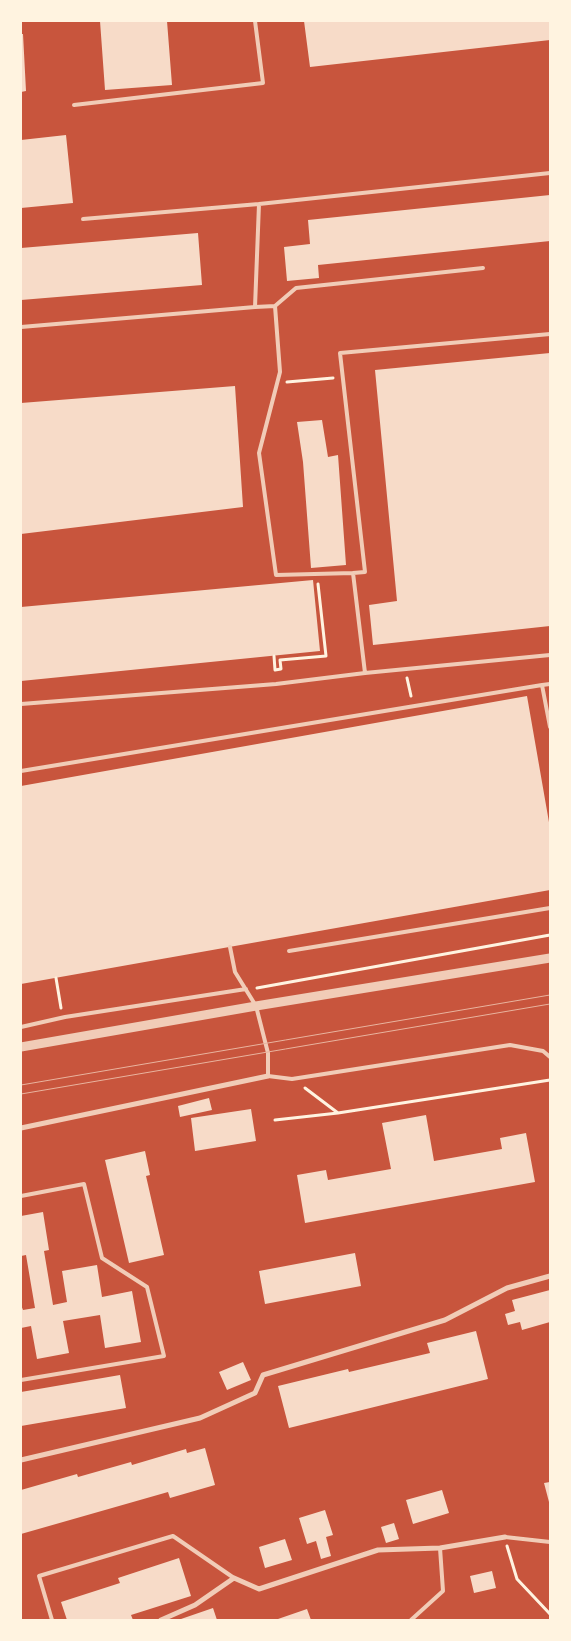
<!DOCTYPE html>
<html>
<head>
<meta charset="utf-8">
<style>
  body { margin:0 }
  #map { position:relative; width:571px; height:1641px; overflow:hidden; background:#c8553d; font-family:Montserrat,sans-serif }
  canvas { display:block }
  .frame { position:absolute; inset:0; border:22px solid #fff3e0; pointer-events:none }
</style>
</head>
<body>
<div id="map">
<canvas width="571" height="1641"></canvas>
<div class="frame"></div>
</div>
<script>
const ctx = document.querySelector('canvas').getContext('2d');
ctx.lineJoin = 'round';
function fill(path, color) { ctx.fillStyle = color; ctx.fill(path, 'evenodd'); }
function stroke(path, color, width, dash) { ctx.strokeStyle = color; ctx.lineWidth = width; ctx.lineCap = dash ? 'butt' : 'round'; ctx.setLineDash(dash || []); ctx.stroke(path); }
const building = new Path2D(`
  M 100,21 L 167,21 L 172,85 L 105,90 Z
  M 304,21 L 550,21 L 550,40 L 310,67 Z
  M 21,34 L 23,34 L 26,91 L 21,92 Z
  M 66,135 L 73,203 L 21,208 L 21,140 Z
  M 550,195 L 550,241 L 318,265 L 319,278 L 287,281 L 284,247 L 310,244 L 308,220 Z
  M 198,233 L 202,285 L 21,300 L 21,248 Z
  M 550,353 L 550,626 L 373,645 L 369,605 L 397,601 L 375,370 Z
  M 235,386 L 243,507 L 21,534 L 21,403 Z
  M 322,420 L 328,457 L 338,455 L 346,565 L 311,568 L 303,462 L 297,422 Z
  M 313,580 L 320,651 L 21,681 L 21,607 Z
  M 527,696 L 550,828 L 550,890 L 21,984 L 21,786 Z
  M 209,1098 L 212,1110 L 180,1117 L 178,1106 Z
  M 251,1109 L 256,1141 L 195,1151 L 191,1118 Z
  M 426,1115 L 434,1161 L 502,1149 L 500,1138 L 526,1133 L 535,1182 L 305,1223 L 297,1175 L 326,1170 L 328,1180 L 391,1169 L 382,1123 Z
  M 145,1151 L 150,1175 L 146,1176 L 164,1255 L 129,1263 L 105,1160 Z
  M 43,1212 L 49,1250 L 44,1251 L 53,1305 L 67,1302 L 62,1271 L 97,1265 L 102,1297 L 132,1291 L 141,1342 L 105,1348 L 100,1315 L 63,1321 L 69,1353 L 37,1359 L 31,1326 L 21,1328 L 21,1305 L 23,1310 L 35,1308 L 26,1255 L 21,1256 L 21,1216 Z
  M 355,1253 L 361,1286 L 265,1304 L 259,1271 Z
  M 550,1290 L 550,1322 L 522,1330 L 520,1322 L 508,1325 L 505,1314 L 515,1311 L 512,1300 Z
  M 476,1331 L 488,1379 L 289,1428 L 278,1386 L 348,1369 L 349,1372 L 430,1353 L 427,1343 Z
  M 243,1362 L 251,1380 L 227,1390 L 219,1372 Z
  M 120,1375 L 126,1408 L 21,1426 L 21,1392 Z
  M 205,1448 L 215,1485 L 170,1498 L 168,1492 L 21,1534 L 21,1490 L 77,1474 L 78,1477 L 131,1462 L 132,1465 L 186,1449 L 187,1453 Z
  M 550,1482 L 550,1502 L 549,1502 L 544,1483 Z
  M 442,1490 L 449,1513 L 413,1524 L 406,1500 Z
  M 325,1510 L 333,1535 L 326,1537 L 331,1556 L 321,1559 L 316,1541 L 307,1544 L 299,1518 Z
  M 394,1523 L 399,1539 L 386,1543 L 381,1527 Z
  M 285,1539 L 292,1560 L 265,1568 L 259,1547 Z
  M 179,1558 L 191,1596 L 131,1615 L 133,1620 L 67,1620 L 61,1602 L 120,1583 L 118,1578 Z
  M 492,1571 L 496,1588 L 474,1593 L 470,1576 Z
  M 213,1608 L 217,1620 L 181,1620 L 181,1619 Z
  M 307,1609 L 311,1620 L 278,1620 L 278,1619 Z`);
const path = new Path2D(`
  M 287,382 L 333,378
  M 274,656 L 275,670
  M 275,670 L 281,669 L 280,660 L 326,656 L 318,584
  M 407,678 L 411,696
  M 56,978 L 61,1008
  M 257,988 L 550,935
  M 305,1088 L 338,1113
  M 275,1120 L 338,1113 L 550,1080
  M 507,1546 L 517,1579 L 550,1614`);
const service = new Path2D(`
  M 74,105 L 263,83 L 255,21
  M 83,219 L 259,204
  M 275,306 L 296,288 L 483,268
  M 255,307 L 275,306 L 280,372 L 259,453 L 276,575 L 353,573
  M 21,327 L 255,307 L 259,204 L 550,173
  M 365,673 L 550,655
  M 542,685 L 550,684
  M 21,704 L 276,684 L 365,673 L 353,573 L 365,572 L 340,353 L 550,334
  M 21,771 L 542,685 L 550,727
  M 230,947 L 235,972 L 256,1006 L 268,1053 L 268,1076 L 292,1079 L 510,1045 L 543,1051 L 550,1057
  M 289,951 L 550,908
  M 21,1027 L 65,1017 L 246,989
  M 21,1196 L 84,1184 L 102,1258 L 147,1287 L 164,1356 L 21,1380
  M 505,1537 L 550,1542
  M 52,1620 L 39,1576 L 173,1536 L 234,1578
  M 411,1620 L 443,1591 L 440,1548`);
const minor = new Path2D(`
  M 21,1128 L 268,1076
  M 21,1460 L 200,1418 L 255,1393 L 263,1375 L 445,1320 L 507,1288 L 550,1276
  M 161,1620 L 195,1605 L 234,1578 L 259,1589 L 378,1550 L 440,1548 L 505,1537`);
const tertiary = new Path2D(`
  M 21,1047 L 256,1006 L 550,958`);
const tram = new Path2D(`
  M 21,1085 L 550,995
  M 21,1094 L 550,1004`);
fill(building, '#f7dbc8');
stroke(path, '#fff3e0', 3);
stroke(service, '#f1ccb7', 4);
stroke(minor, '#f1ccb7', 5);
stroke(tertiary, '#f1ccb7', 9);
stroke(tram, '#e9b49f', 1);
</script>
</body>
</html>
